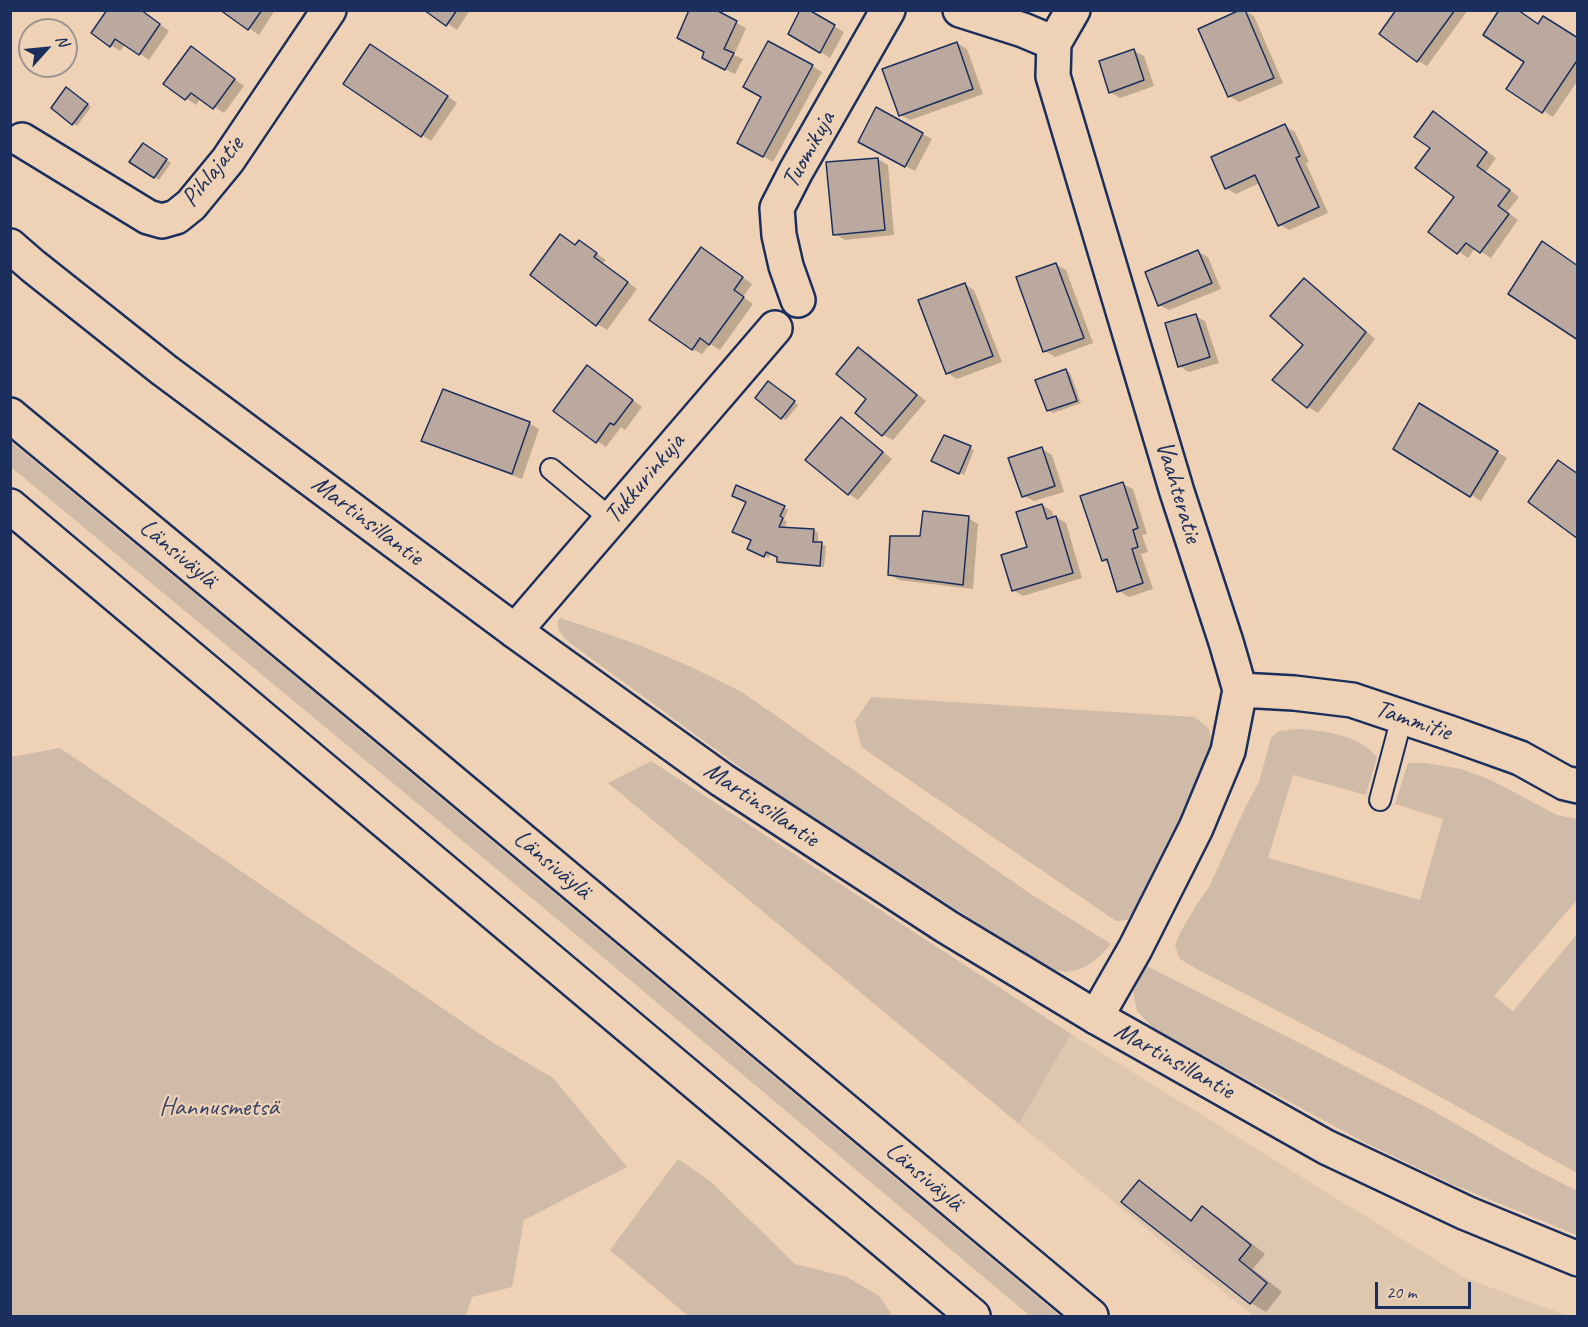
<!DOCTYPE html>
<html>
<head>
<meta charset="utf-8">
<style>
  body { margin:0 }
  #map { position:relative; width:1588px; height:1327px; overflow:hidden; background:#efd2b5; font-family:Caveat,sans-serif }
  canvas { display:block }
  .frame { position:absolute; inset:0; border:12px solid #1b2f5e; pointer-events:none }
  .north { position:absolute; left:18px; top:18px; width:60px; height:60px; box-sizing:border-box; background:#efd2b5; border:2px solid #9a9192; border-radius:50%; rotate:63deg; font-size:16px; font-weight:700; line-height:24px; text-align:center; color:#1b2f5e }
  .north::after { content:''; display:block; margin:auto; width:21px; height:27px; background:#1b2f5e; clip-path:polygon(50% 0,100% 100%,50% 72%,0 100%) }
  .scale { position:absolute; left:1375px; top:1282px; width:96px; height:27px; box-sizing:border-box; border:3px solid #1b2f5e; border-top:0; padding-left:8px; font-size:18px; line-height:21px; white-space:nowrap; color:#1b2f5e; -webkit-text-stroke:4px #efd2b5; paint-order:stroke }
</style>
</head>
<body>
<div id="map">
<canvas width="1588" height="1327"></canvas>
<div class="frame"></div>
<div class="north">N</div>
<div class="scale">20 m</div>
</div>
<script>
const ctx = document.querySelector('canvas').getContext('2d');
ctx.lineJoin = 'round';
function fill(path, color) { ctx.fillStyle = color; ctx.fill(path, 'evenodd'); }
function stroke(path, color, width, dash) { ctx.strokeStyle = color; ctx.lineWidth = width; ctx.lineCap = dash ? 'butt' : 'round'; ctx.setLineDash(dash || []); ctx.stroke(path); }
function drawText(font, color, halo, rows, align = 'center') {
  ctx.font = font + ' Caveat,sans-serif'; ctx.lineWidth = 4.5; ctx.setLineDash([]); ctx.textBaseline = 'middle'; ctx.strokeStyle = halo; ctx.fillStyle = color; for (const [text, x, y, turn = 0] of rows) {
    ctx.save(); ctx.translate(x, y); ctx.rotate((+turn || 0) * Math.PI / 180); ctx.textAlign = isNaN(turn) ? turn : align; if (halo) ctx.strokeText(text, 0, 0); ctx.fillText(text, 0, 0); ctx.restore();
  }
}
const built = new Path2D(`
  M 1071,1034 L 1465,1278 L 1568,1316 L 1253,1316 L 1019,1124 Z`);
const green = new Path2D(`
  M 11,442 L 316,694 L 1060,1316 L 1030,1316 L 592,948 L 11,467 Z
  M 561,618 L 639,645 L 689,666 L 742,692 L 1029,893 L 1111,944 C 1098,960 1075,979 1053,969 C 1046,966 1038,961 1031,958 L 763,784 L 570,643 C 564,637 555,630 558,620 Z
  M 871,697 L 1195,717 L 1209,729 L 1213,747 L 1146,894 L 1127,920 L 1116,921 L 861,747 L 855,721 Z
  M 1297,729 C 1322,730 1360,735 1377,757 L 1366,795 L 1293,775 L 1268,858 L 1420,900 L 1443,819 L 1395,804 L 1408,763 L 1425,763 L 1461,769 L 1491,780 L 1557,815 L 1577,819 L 1577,900 L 1494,996 L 1513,1011 L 1577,934 L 1577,1173 L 1399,1074 L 1197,969 L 1180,959 L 1175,946 L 1180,933 L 1197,904 L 1209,887 L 1245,808 L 1259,782 L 1271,738 L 1279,731 Z
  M 60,748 L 492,1042 L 553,1078 L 627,1167 L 524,1220 L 512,1287 L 472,1297 L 466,1316 L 11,1316 L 11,757 Z
  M 651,761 L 1071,1034 L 1019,1124 L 608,783 Z
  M 1141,963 L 1430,1109 L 1532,1168 L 1577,1191 L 1577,1235 L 1454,1185 L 1366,1143 L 1154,1029 L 1137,1011 L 1132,985 Z
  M 678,1159 L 710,1181 L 795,1264 L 847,1277 L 879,1296 L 893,1316 L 688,1316 L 610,1250 Z`);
const shadow = new Path2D(`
  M 108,10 L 140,10 L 169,31 L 149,60 L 125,44 L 120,51 L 111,45 Z
  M 222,10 L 275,10 L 259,35 Z
  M 427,10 L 470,10 L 457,30 Z
  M 712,10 L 746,28 L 734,55 L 743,59 L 735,74 L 714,64 Z
  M 806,10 L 844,32 L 830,58 L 790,33 Z
  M 1398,10 L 1468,10 L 1427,66 L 1418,61 Z
  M 1244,11 L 1254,16 L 1283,83 L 1239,102 L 1229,96 Z
  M 1539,25 L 1578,39 L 1578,80 L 1553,117 L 1508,88 L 1526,61 Z
  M 957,43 L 967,49 L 983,94 L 910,120 L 900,115 Z
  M 381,51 L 457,103 L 431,141 L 422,135 Z
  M 1134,51 L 1144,56 L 1154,86 L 1120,98 L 1110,92 Z
  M 201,54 L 244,86 L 224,113 L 201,98 L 196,105 L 165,84 Z
  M 812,66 L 822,72 L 773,162 L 739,142 Z
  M 71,91 L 91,107 L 77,126 L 53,108 Z
  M 877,109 L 932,139 L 915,171 L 870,147 Z
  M 1443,119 L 1496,158 L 1486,172 L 1519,197 L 1507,212 L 1518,220 L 1491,258 L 1475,248 L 1468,258 L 1430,232 L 1456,196 L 1432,148 Z
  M 1285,126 L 1295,132 L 1309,162 L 1306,163 L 1328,213 L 1289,230 L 1279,224 L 1260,183 L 1236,194 L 1226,188 Z
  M 148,147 L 171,163 L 159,180 L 131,162 Z
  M 878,159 L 888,165 L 894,235 L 845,240 L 835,234 Z
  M 580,242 L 606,260 L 603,263 L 637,289 L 607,330 L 597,324 L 576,246 Z
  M 1198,252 L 1208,257 L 1221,289 L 1169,310 L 1159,305 Z
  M 711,255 L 752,284 L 743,297 L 753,304 L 720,350 L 710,344 L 702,354 L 692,349 Z
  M 1056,264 L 1066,270 L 1093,343 L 1055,357 L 1045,351 Z
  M 1304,280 L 1314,286 L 1375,339 L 1318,413 L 1308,407 L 1274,380 L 1305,345 Z
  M 964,284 L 974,290 L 1002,362 L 957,379 L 947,373 Z
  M 1195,316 L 1205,321 L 1219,363 L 1189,372 L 1179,366 Z
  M 859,349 L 869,354 L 926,401 L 893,440 L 883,435 L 857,413 L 868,399 Z
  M 1065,370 L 1070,373 L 1081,403 L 1053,413 L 1048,410 Z
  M 597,373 L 642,407 L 625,430 L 621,427 L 606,447 L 597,441 Z
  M 773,385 L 798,405 L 786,420 L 782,418 Z
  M 1420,405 L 1507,458 L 1481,501 L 1395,448 Z
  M 841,419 L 851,425 L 892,459 L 858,500 L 849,494 Z
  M 529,423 L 539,429 L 522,479 L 433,446 L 423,441 Z
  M 970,448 L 974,450 L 964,475 L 937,463 Z
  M 1042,449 L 1052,455 L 1064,492 L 1034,501 L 1024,496 Z
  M 1123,484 L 1133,489 L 1147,534 L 1142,535 L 1148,552 L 1141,554 L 1153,589 L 1129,597 L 1119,591 L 1110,564 L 1103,560 Z
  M 1042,505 L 1052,511 L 1054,518 L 1056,517 L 1066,523 L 1082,578 L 1023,596 L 1013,590 L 1029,548 Z
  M 784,507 L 788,510 L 784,520 L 787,522 L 784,529 L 814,531 L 818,533 L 818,543 L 826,546 L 824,567 L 783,564 L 779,562 L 779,557 L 770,553 L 769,558 L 753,551 Z
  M 968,518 L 978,524 L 973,589 L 899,580 L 889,574 L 921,537 Z
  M 1139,1182 L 1154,1191 L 1193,1221 L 1203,1208 L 1218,1217 L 1265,1254 L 1253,1269 L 1282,1292 L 1266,1312 L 1251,1303 L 1124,1202 Z`);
const building = new Path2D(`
  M 107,10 L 141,10 L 160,24 L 139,55 L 115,39 L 110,47 L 91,33 Z
  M 220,10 L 262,10 L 248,30 Z
  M 424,10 L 457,10 L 446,26 Z
  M 689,10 L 716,10 L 737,21 L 724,49 L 734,53 L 725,70 L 702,58 L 704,52 L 677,38 Z
  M 800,10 L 809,10 L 835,25 L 820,53 L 788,34 Z
  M 1240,10 L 1245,10 L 1274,78 L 1228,97 L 1198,29 Z
  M 1396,10 L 1455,10 L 1417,62 L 1379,34 Z
  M 1499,10 L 1518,10 L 1538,24 L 1543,16 L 1578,38 L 1578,62 L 1576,62 L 1542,113 L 1506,89 L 1524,62 L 1483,35 Z
  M 768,41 L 813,65 L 763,157 L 737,143 L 761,97 L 743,87 Z
  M 957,42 L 973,89 L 899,116 L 882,69 Z
  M 370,44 L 448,96 L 421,137 L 343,84 Z
  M 191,46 L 235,79 L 213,109 L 191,93 L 185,100 L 163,84 Z
  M 1134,49 L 1144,80 L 1109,93 L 1099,61 Z
  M 66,87 L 88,104 L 72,125 L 51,108 Z
  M 876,107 L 923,133 L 905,167 L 858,142 Z
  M 1433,111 L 1487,152 L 1477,166 L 1510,190 L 1498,206 L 1509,214 L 1480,253 L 1466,243 L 1457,254 L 1428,232 L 1454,197 L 1415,168 L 1430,148 L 1414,137 Z
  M 1285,124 L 1300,156 L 1296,158 L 1319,207 L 1278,226 L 1255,175 L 1225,189 L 1211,157 Z
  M 143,143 L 167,159 L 154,178 L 129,162 Z
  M 878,158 L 885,230 L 833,235 L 826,162 Z
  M 560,234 L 575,245 L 579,240 L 597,253 L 594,257 L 628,282 L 596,326 L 530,275 Z
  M 1542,241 L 1578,266 L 1578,340 L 1508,294 Z
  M 701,247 L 743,277 L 734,290 L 744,297 L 709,345 L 700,338 L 692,350 L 649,320 Z
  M 1198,250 L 1212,283 L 1158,306 L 1145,272 Z
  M 1056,263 L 1084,338 L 1043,352 L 1016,277 Z
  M 1304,278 L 1366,332 L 1307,408 L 1272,380 L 1303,345 L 1270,316 Z
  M 965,283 L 993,356 L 946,374 L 918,300 Z
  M 1196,314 L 1210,357 L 1178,367 L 1165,323 Z
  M 858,347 L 917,395 L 882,436 L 855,413 L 866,399 L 836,374 Z
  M 587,365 L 633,400 L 614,425 L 610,423 L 596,443 L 553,411 Z
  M 1066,369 L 1077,401 L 1047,411 L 1035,380 Z
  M 768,381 L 795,401 L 781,419 L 755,398 Z
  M 443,389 L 530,422 L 512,474 L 421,441 Z
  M 1419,403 L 1498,451 L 1470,497 L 1393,449 Z
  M 841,417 L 883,452 L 848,495 L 805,460 Z
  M 944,435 L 971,446 L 959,474 L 931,461 Z
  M 1042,447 L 1055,486 L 1022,497 L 1008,458 Z
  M 1558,460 L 1578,474 L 1578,539 L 1528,502 Z
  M 1123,482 L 1138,528 L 1133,530 L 1138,547 L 1132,549 L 1143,583 L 1117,592 L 1107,559 L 1102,561 L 1080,496 Z
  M 736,485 L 785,506 L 780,516 L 783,518 L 779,527 L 814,529 L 813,542 L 822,542 L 820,566 L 777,562 L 777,557 L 766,552 L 764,557 L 747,549 L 751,540 L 732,532 L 746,502 L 732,496 Z
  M 1042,504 L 1047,519 L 1056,516 L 1073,573 L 1012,591 L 1001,555 L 1027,547 L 1016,512 Z
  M 923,511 L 969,516 L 963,585 L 888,575 L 890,536 L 920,536 Z
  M 1139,1180 L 1191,1221 L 1202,1206 L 1251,1245 L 1239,1260 L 1267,1283 L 1250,1304 L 1121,1202 Z`);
const service = new Path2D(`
  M 551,469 L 611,519
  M 1380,800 L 1402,717`);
const minor = new Path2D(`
  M 960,10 L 1023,30 L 1054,43 L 1053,76 L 1177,492 L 1226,642 L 1240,690 L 1228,751 L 1196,828 L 1135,949 L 1096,1017
  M 1054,43 L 1073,10
  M 22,140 L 148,217 L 162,221 L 176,217 L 191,205 L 228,160 L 329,10
  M 798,300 L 786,266 L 779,235 L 777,208 L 796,171 L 888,10
  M 515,631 L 775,328
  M 1240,690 L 1294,693 L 1352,700 L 1450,733 L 1520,758 L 1565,783 L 1578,786`);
const primary = new Path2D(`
  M 10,246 L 33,266 L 164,370 L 515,631 L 722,780 L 947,927 L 1096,1017 L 1326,1147 L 1466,1213 L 1578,1259`);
const motorway = new Path2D(`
  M 10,415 L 383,724 L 1091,1316
  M 10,506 L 973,1316`);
const streetNames = [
  ["Tuomikuja",809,150,-61],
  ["Pihlajatie",213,172,-51],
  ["Tukkurinkuja",645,479,-50],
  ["Vaahteratie",1178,492,73],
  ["Martinsillantie",367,521,37],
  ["Länsiväylä",178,554,40],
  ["Tammitie",1413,721,19],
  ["Martinsillantie",761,805,34],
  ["Länsiväylä",552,865,40],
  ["Martinsillantie",1174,1061,29],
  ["Länsiväylä",924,1177,40]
];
const parkNames = [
  ["Hannusmetsä",219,1108]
];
fill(built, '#dfc6af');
fill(green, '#d0baa8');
fill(shadow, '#0003');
fill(building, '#bba9a0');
stroke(building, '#1b2f5e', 1.5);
stroke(service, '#1b2f5e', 24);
stroke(minor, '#1b2f5e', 38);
stroke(primary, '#1b2f5e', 38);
stroke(motorway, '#1b2f5e', 38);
stroke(service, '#efd2b5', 20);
stroke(minor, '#efd2b5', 33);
stroke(primary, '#efd2b5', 33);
stroke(motorway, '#efd2b5', 33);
drawText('26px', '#1b2f5e', '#efd2b5', streetNames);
drawText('26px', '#364469', '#efd2b5', parkNames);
</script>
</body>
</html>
